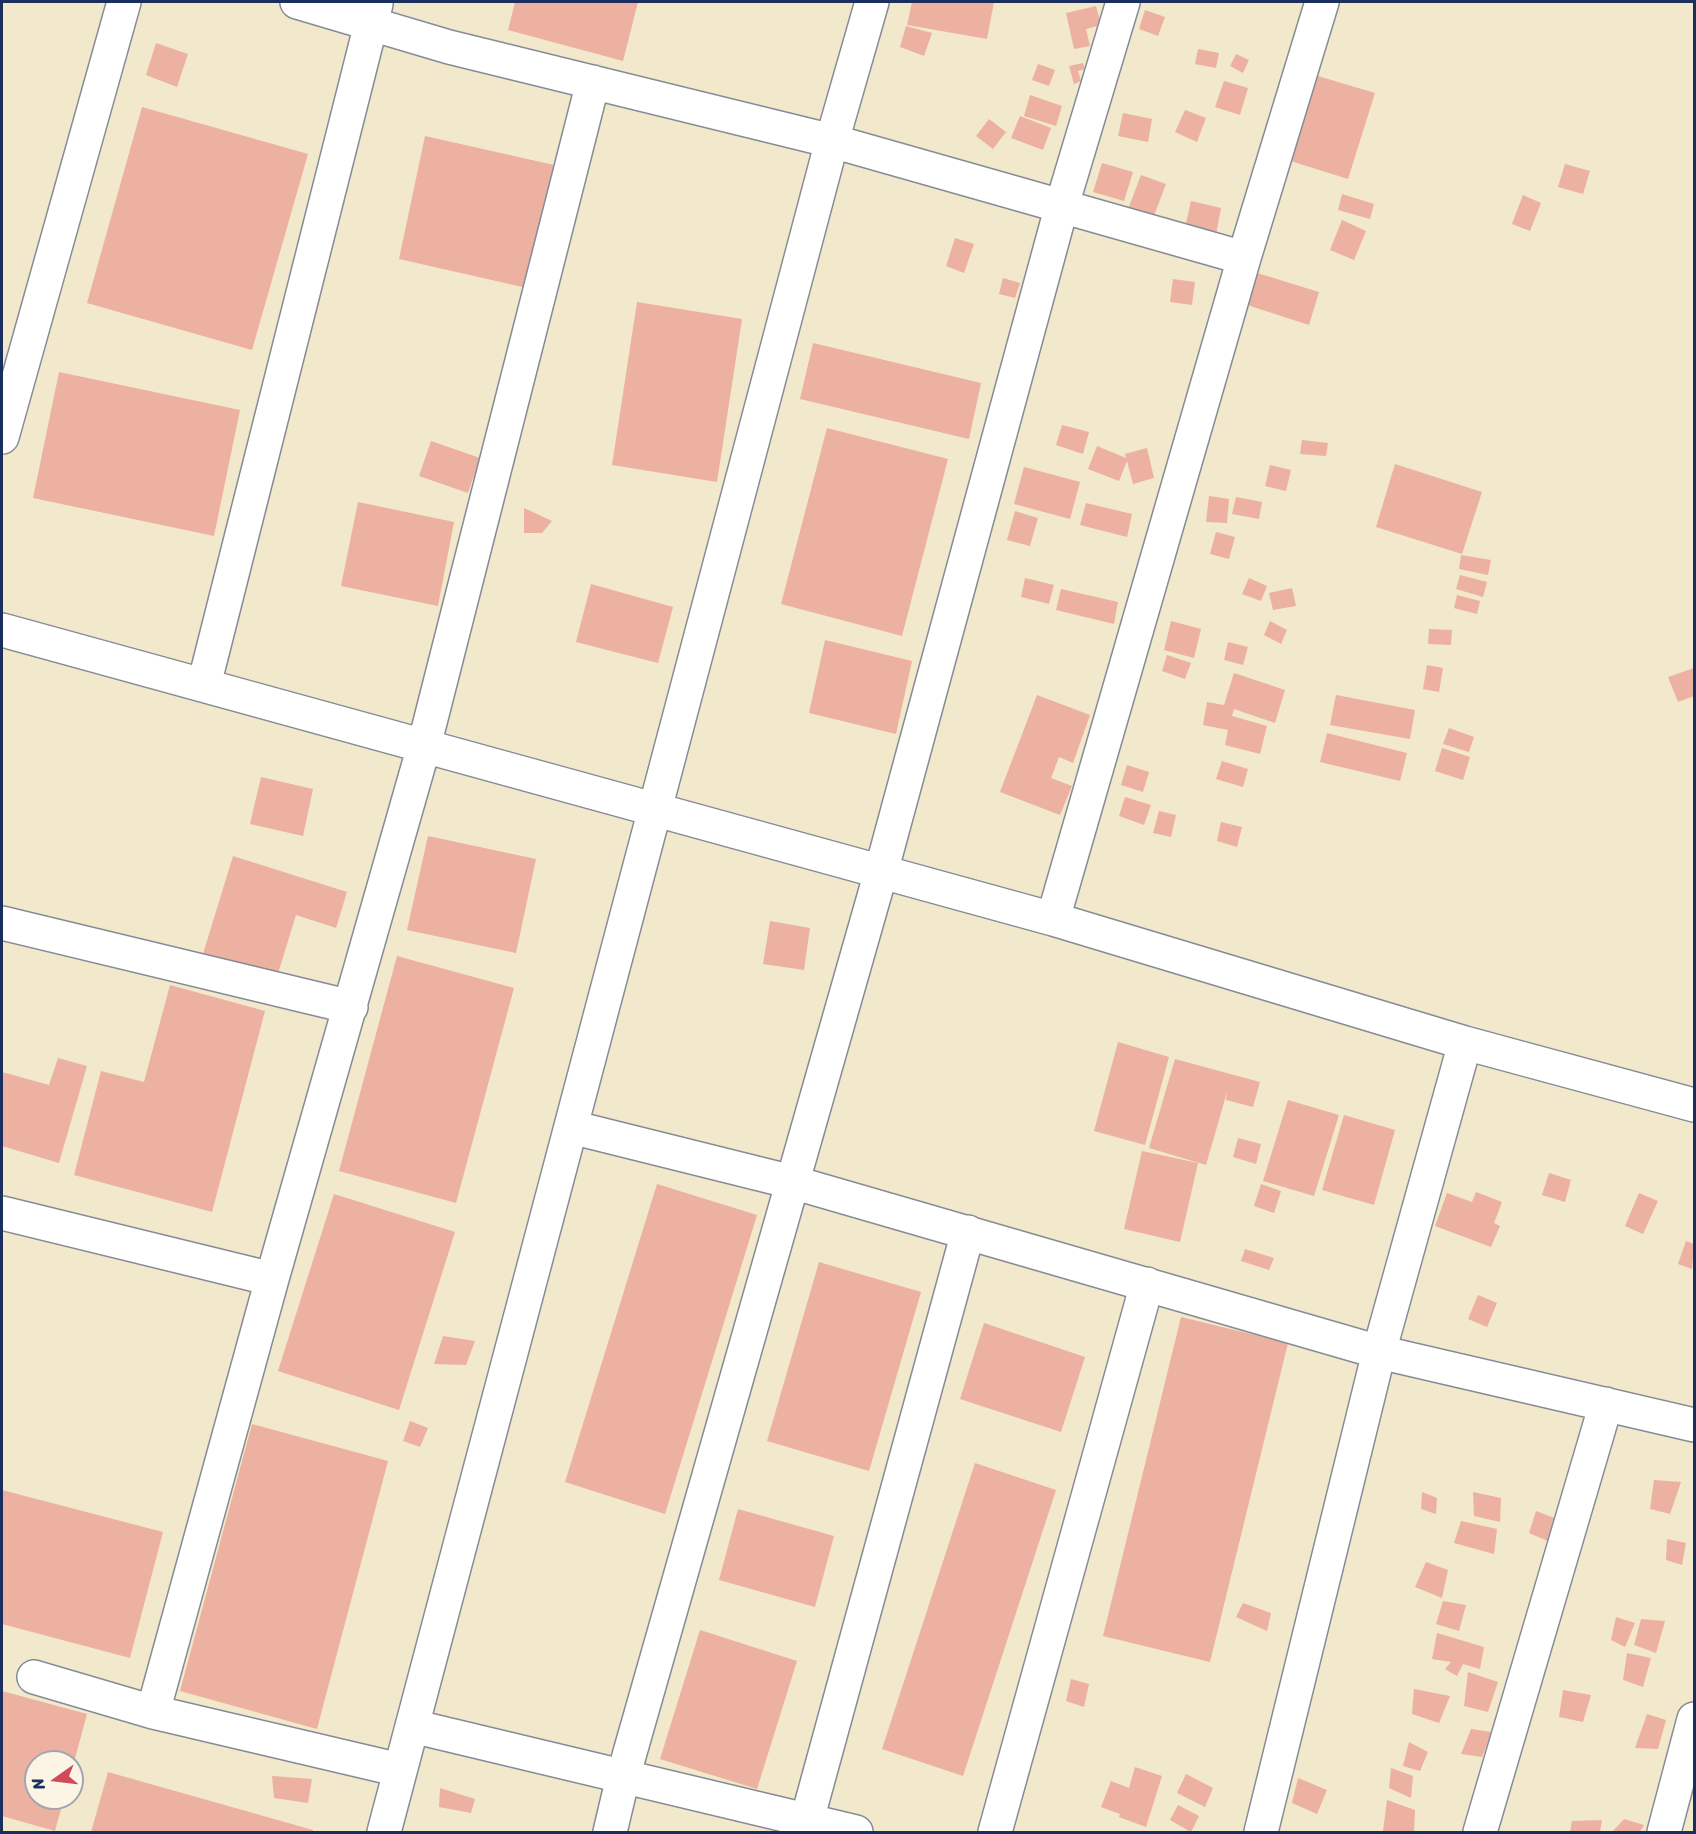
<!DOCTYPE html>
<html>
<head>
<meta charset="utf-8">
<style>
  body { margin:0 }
  #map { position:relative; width:1696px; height:1834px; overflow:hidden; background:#f2e8cc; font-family:Sriracha,sans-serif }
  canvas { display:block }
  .frame { position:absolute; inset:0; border:3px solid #1b2f5e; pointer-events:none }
  .north { position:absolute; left:24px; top:1750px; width:60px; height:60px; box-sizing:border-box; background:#fcf5e5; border:2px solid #a2a6af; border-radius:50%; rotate:256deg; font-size:16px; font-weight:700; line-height:24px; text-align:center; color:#1b2f5e }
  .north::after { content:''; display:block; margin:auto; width:21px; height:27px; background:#d1495b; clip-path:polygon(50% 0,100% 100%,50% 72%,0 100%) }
</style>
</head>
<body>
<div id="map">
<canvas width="1696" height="1834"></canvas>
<div class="frame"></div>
<div class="north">N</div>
</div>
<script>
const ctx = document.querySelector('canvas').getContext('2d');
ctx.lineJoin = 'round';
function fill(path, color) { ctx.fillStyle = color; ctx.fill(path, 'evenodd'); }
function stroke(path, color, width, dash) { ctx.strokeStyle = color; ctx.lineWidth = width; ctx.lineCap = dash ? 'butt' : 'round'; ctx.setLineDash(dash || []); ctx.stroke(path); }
const building = new Path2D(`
  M 515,2 L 638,2 L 623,61 L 508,30 Z
  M 912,2 L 994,2 L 987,39 L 907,25 Z
  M 1096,6 L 1101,25 L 1086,29 L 1090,46 L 1074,49 L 1066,13 Z
  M 1145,10 L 1165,17 L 1158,36 L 1139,29 Z
  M 906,26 L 932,33 L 924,56 L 900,47 Z
  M 156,43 L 188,54 L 177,87 L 146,75 Z
  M 1198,49 L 1219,53 L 1216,68 L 1195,64 Z
  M 1236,54 L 1249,60 L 1243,73 L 1230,66 Z
  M 1083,63 L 1085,69 L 1078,71 L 1081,81 L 1074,84 L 1069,66 Z
  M 1038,64 L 1055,70 L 1049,86 L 1032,80 Z
  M 1308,73 L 1375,93 L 1348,179 L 1281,158 Z
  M 1224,81 L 1248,88 L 1240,115 L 1215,107 Z
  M 1030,95 L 1062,106 L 1056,126 L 1024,116 Z
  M 142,107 L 308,154 L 252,350 L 87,303 Z
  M 1185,110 L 1206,118 L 1197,142 L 1175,132 Z
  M 1123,113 L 1152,119 L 1148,142 L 1118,136 Z
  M 1020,116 L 1051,128 L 1043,150 L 1011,138 Z
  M 989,119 L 1006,132 L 993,149 L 976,136 Z
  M 425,136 L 554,165 L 527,288 L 399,259 Z
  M 1102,163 L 1133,172 L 1124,201 L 1093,192 Z
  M 1565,164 L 1590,171 L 1583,194 L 1558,187 Z
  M 1141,175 L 1166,184 L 1152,221 L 1127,212 Z
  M 1342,194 L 1374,204 L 1370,219 L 1338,210 Z
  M 1523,195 L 1541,203 L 1530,231 L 1512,224 Z
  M 1191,201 L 1221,208 L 1216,235 L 1185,228 Z
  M 1342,220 L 1366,231 L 1354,260 L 1330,250 Z
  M 955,238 L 974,244 L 964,273 L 946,266 Z
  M 1254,272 L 1319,292 L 1309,325 L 1244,304 Z
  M 1003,278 L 1020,283 L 1015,298 L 999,294 Z
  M 1173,279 L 1195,282 L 1192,305 L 1170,302 Z
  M 637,302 L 742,319 L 717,482 L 612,465 Z
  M 813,343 L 981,383 L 969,439 L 800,399 Z
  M 59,372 L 240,410 L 214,536 L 33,498 Z
  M 1062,425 L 1089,432 L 1083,454 L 1056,445 Z
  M 827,428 L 948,459 L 902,636 L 781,604 Z
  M 1302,440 L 1328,443 L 1326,456 L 1300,454 Z
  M 431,441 L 480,458 L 468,493 L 419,476 Z
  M 1097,446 L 1126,458 L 1125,454 L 1147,448 L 1154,478 L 1133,484 L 1127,461 L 1119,481 L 1088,469 Z
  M 1395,464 L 1482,492 L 1462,554 L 1376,527 Z
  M 1270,465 L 1291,470 L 1286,491 L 1265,486 Z
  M 1024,467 L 1080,482 L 1070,519 L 1014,504 Z
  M 1209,496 L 1229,499 L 1227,523 L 1206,522 Z
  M 1236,497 L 1262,502 L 1259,519 L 1232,514 Z
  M 358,502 L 454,522 L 438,606 L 341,586 Z
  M 1086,503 L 1132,514 L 1127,537 L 1080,525 Z
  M 524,508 L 552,521 L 542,533 L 524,533 Z
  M 1015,511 L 1038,518 L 1030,546 L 1007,540 Z
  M 1216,532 L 1235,537 L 1229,559 L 1210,554 Z
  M 1461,555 L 1491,560 L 1488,575 L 1459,569 Z
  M 1460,575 L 1487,582 L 1483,597 L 1456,589 Z
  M 1025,578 L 1054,585 L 1049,604 L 1021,597 Z
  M 1249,578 L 1267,586 L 1261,601 L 1242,594 Z
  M 591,584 L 673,607 L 658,663 L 576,642 Z
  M 1292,588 L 1296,606 L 1273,610 L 1269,593 Z
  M 1061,589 L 1118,602 L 1114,624 L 1056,610 Z
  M 1457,595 L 1480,601 L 1477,614 L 1454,608 Z
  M 1171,621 L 1201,629 L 1194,658 L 1164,650 Z
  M 1270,621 L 1287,630 L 1281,644 L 1264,635 Z
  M 1429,629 L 1452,630 L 1451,645 L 1428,644 Z
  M 825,640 L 912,661 L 896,734 L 809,713 Z
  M 1228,642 L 1248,647 L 1243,665 L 1224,660 Z
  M 1167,655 L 1191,663 L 1185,679 L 1162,671 Z
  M 1427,665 L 1443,668 L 1439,692 L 1423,689 Z
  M 1694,668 L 1694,696 L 1678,702 L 1668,677 Z
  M 1234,673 L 1285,690 L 1275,723 L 1234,709 L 1232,716 L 1267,726 L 1260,754 L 1225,745 L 1228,730 L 1203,725 L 1207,702 L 1224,705 Z
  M 1037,695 L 1090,715 L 1073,763 L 1059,757 L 1051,778 L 1072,786 L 1060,815 L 1000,792 Z
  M 1336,695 L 1415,710 L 1410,739 L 1330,725 Z
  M 1449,728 L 1474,737 L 1469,752 L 1443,744 Z
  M 1327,733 L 1407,753 L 1400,781 L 1320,762 Z
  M 1442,748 L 1470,757 L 1463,780 L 1435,771 Z
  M 1222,761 L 1248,769 L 1243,787 L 1216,779 Z
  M 1127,765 L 1149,772 L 1143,792 L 1121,785 Z
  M 261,777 L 313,789 L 303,836 L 250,824 Z
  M 1125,797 L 1151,805 L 1144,825 L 1119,816 Z
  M 1159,811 L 1176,815 L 1171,837 L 1153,833 Z
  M 1221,822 L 1242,827 L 1237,847 L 1217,841 Z
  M 428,836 L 536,859 L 516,953 L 407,930 Z
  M 233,856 L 347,892 L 336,928 L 296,915 L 276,980 L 202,957 Z
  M 770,921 L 810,928 L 804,970 L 763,964 Z
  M 397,956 L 514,988 L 456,1203 L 339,1171 Z
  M 170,985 L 265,1011 L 212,1212 L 74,1175 L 101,1071 L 144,1082 Z
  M 1118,1042 L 1169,1057 L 1145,1145 L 1094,1131 Z
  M 58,1058 L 87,1066 L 59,1163 L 2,1146 L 2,1072 L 49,1085 Z
  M 1175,1059 L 1260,1082 L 1253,1107 L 1226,1100 L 1227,1092 L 1206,1165 L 1149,1148 Z
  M 1288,1100 L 1339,1115 L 1314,1196 L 1263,1181 Z
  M 1344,1115 L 1395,1130 L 1374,1205 L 1322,1190 Z
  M 1238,1138 L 1261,1144 L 1256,1164 L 1233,1157 Z
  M 1142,1151 L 1198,1163 L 1180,1242 L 1124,1229 Z
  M 1549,1173 L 1571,1180 L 1565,1202 L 1542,1195 Z
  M 657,1184 L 757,1215 L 665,1514 L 565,1482 Z
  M 1261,1184 L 1281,1191 L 1274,1213 L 1254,1206 Z
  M 1476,1192 L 1502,1202 L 1494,1223 L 1500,1226 L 1491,1247 L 1435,1226 L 1447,1193 L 1472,1202 Z
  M 1639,1193 L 1658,1201 L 1643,1234 L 1625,1226 Z
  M 334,1194 L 455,1232 L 399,1410 L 278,1371 Z
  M 1686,1241 L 1694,1244 L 1692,1269 L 1678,1264 Z
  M 1245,1249 L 1274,1258 L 1269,1270 L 1241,1261 Z
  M 819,1262 L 921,1292 L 869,1471 L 767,1441 Z
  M 1478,1295 L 1497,1303 L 1487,1327 L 1468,1319 Z
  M 1181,1317 L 1288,1343 L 1210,1662 L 1103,1636 Z
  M 984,1323 L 1085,1357 L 1061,1432 L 960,1399 Z
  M 443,1336 L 475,1341 L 466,1365 L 434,1364 Z
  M 410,1421 L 428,1428 L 420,1447 L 403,1441 Z
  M 252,1424 L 388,1461 L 317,1729 L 180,1691 Z
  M 975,1463 L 1056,1490 L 963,1776 L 882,1749 Z
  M 1654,1480 L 1681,1482 L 1670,1514 L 1650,1509 Z
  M 2,1490 L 163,1532 L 130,1658 L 2,1624 Z
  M 1422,1492 L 1437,1498 L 1436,1514 L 1421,1509 Z
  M 1473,1492 L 1501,1498 L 1500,1522 L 1474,1516 Z
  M 738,1509 L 834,1536 L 815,1607 L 719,1580 Z
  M 1536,1511 L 1557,1519 L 1550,1542 L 1529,1533 Z
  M 1461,1521 L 1497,1529 L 1494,1554 L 1454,1543 Z
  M 1667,1539 L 1686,1543 L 1682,1565 L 1666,1560 Z
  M 1426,1562 L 1448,1570 L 1442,1598 L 1415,1587 Z
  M 1443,1601 L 1466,1605 L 1459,1631 L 1436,1624 Z
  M 1243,1603 L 1271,1613 L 1267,1631 L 1236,1617 Z
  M 1616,1617 L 1635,1623 L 1625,1647 L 1611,1640 Z
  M 1641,1619 L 1665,1621 L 1656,1653 L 1634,1645 Z
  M 700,1630 L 797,1661 L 757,1789 L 660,1759 Z
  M 1437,1633 L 1484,1647 L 1480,1669 L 1463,1664 L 1457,1676 L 1445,1669 L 1451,1662 L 1432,1659 Z
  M 1627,1653 L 1651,1658 L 1643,1687 L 1623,1680 Z
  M 1468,1672 L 1498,1682 L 1488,1712 L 1464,1706 Z
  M 1071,1679 L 1089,1684 L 1084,1707 L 1066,1701 Z
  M 1414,1689 L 1450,1696 L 1439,1723 L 1412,1714 Z
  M 1563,1690 L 1591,1695 L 1583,1722 L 1559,1717 Z
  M 2,1691 L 87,1714 L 74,1762 L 36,1762 L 36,1798 L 64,1798 L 55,1831 L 2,1816 Z
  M 1647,1714 L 1666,1720 L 1658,1749 L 1635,1748 Z
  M 1471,1729 L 1492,1732 L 1482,1757 L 1461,1754 Z
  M 1409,1742 L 1428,1752 L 1420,1771 L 1403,1766 Z
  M 1135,1767 L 1162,1776 L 1146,1827 L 1119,1817 L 1120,1814 L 1101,1807 L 1111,1781 L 1129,1788 Z
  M 1391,1768 L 1413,1776 L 1411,1798 L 1389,1788 Z
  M 108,1772 L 313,1830 L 313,1832 L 91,1832 Z
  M 1186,1774 L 1213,1788 L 1205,1807 L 1177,1793 Z
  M 272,1776 L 312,1779 L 308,1803 L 274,1798 Z
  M 1298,1778 L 1327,1790 L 1317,1814 L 1292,1803 Z
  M 440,1788 L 475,1799 L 471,1813 L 439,1807 Z
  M 1387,1800 L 1415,1810 L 1414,1832 L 1383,1831 Z
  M 1178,1805 L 1199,1816 L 1191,1832 L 1170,1820 Z
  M 1624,1819 L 1644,1825 L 1640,1832 L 1612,1832 Z
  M 1602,1820 L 1600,1832 L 1570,1832 L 1572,1821 Z`);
const minor = new Path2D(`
  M 297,2 L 449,47 L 832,141 L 1244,258
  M 2,437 L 124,2
  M 2,630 L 1053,919 L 1465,1043 L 1694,1105
  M 204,685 L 376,4
  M 1053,919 L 1244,258 L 1322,2
  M 2,923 L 351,1007
  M 571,1127 L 792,1182 L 1379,1352 L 1694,1425
  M 2,1213 L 272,1279
  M 34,1677 L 153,1712 L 400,1770
  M 153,1712 L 272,1279 L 424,746 L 593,82
  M 412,1726 L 856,1832
  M 807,1820 L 968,1232
  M 384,1832 L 832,141 L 872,2
  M 610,1832 L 623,1777 L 881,872 L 1062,205 L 1123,2
  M 995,1832 L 1147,1284
  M 1261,1832 L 1379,1352 L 1465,1043
  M 1480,1832 L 1606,1404
  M 1664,1832 L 1694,1719`);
fill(building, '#ecb1a0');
stroke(minor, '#868c95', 36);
stroke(minor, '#fff', 33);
</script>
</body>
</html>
